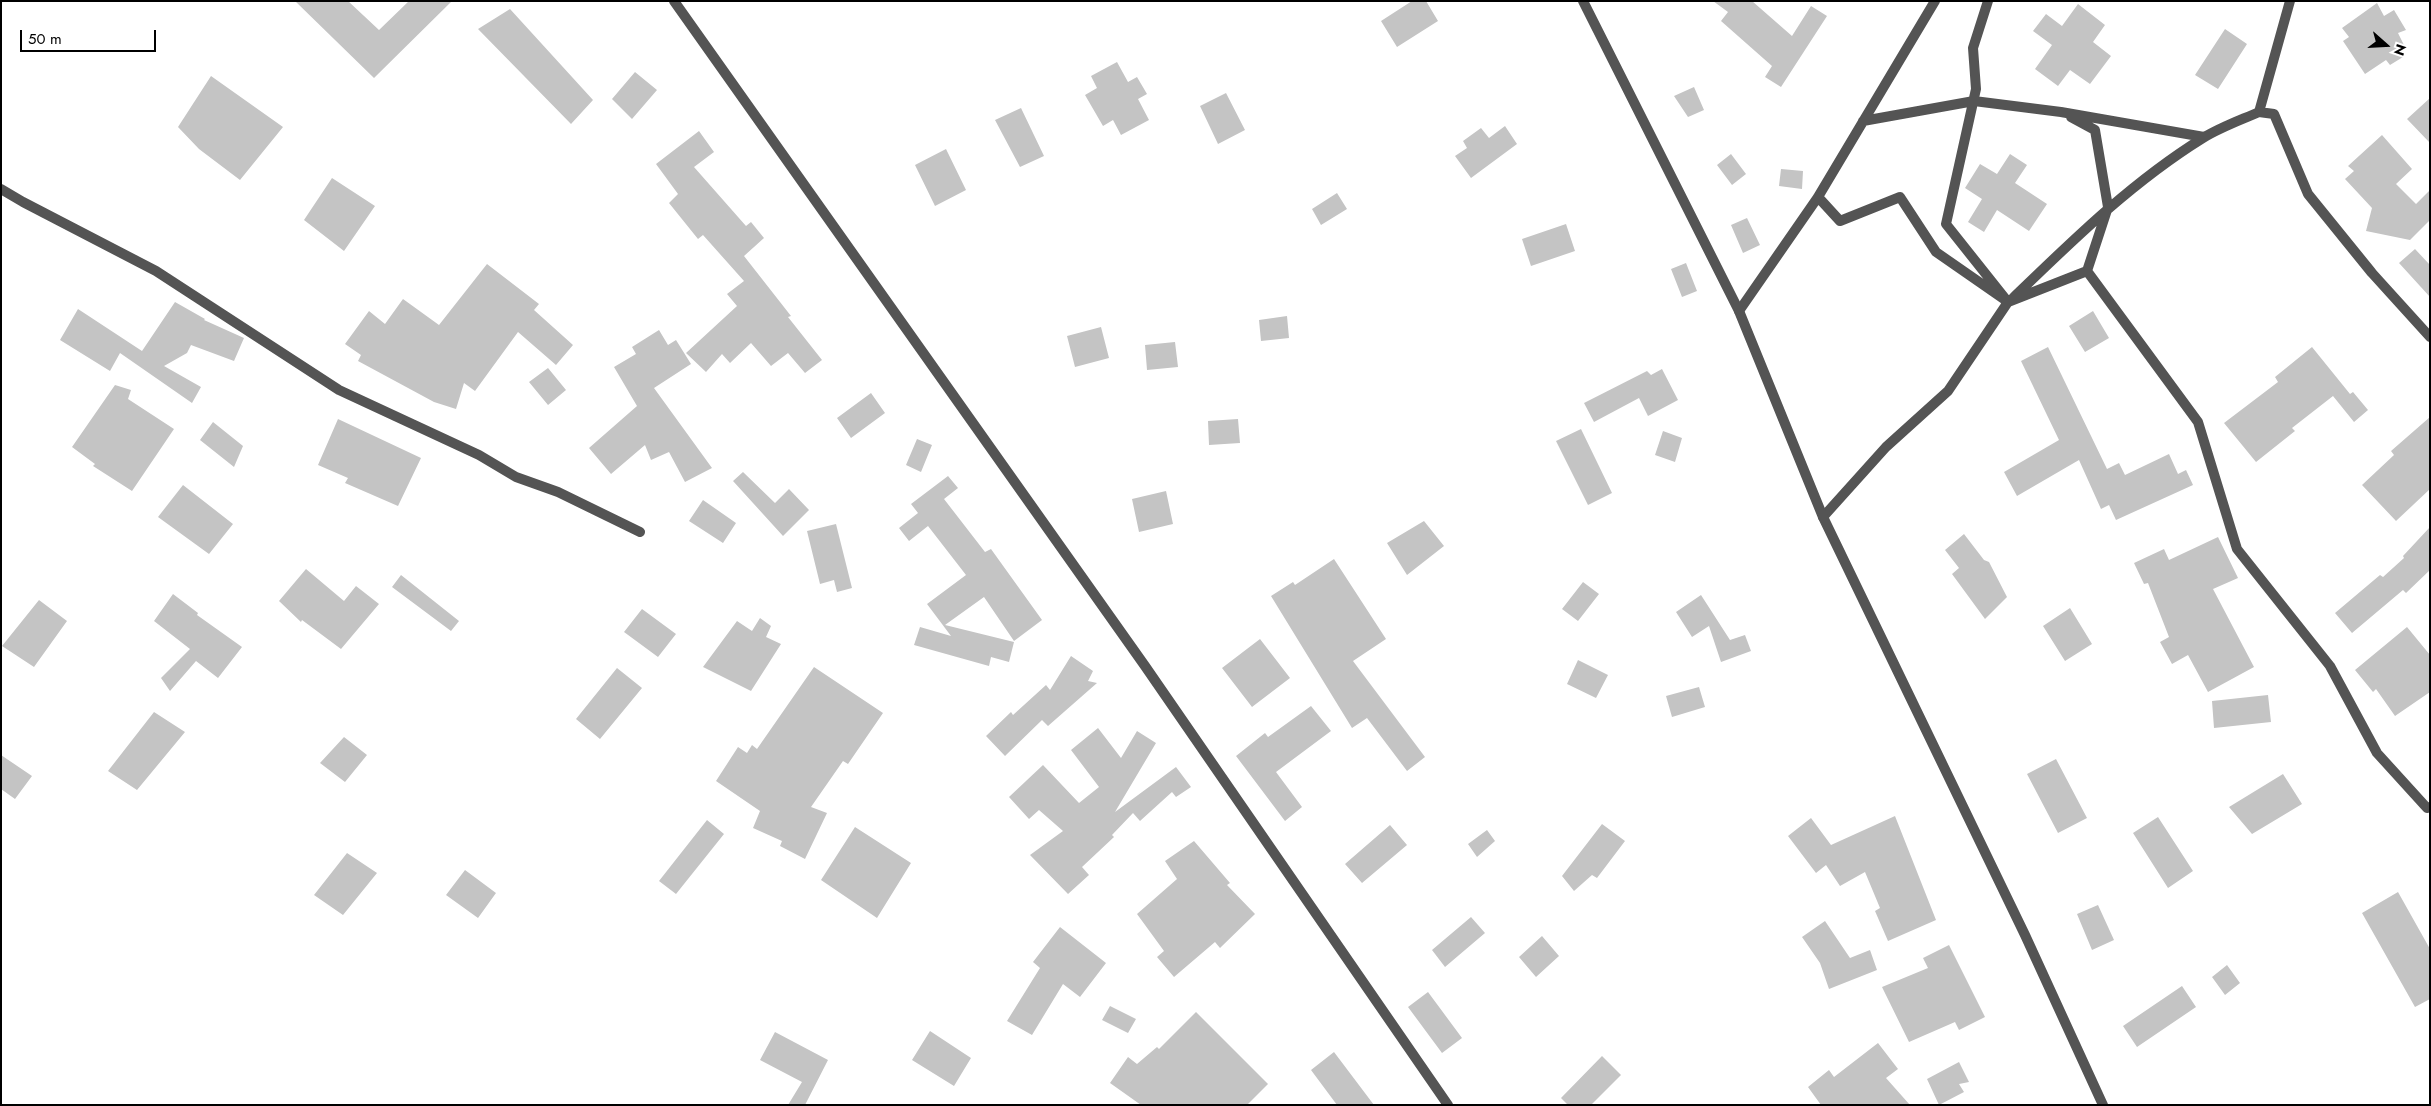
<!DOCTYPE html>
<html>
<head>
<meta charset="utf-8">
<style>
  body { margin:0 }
  #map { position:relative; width:2431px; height:1106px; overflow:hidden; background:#fff; font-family:Jost,sans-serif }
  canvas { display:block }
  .frame { position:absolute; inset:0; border:2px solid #000; pointer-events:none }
  .north { position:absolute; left:2361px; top:20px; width:50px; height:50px; -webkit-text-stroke:4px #fff; paint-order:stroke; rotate:109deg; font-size:14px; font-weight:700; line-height:20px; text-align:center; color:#000 }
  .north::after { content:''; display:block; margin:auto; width:18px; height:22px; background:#000; clip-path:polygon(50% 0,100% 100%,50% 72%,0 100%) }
  .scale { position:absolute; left:20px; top:30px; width:136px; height:22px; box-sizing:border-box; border:2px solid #000; border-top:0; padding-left:6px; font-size:15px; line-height:18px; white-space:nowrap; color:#000; -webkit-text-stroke:4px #fff; paint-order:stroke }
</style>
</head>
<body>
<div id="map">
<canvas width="2431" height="1106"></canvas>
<div class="frame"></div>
<div class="north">N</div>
<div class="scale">50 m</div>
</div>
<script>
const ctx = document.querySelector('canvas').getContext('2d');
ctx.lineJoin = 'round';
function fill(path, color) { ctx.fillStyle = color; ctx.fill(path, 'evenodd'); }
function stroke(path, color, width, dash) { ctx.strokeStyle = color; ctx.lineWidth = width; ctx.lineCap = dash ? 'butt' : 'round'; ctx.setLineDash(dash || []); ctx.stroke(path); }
const building = new Path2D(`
  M 295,1 L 348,1 L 379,30 L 409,1 L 452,1 L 374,78 Z
  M 1412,1 L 1426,1 L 1438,21 L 1397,47 L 1381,21 Z
  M 1713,1 L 1752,1 L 1792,36 L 1811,6 L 1827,16 L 1781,87 L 1765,77 L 1772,66 L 1721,21 L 1728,12 Z
  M 2377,3 L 2384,16 L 2394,10 L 2406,30 L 2398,33 L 2405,47 L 2400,51 L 2403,57 L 2390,65 L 2386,60 L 2365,74 L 2343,41 L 2349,37 L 2342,28 Z
  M 2078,4 L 2105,25 L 2093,42 L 2111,56 L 2090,84 L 2070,70 L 2058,86 L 2035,69 L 2052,45 L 2033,31 L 2046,14 L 2062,26 Z
  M 510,9 L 593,100 L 571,124 L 478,29 Z
  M 2225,29 L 2247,44 L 2218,89 L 2195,75 Z
  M 1117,62 L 1128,82 L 1137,77 L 1147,94 L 1138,99 L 1149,120 L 1121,135 L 1113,120 L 1103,126 L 1085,95 L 1097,88 L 1091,76 Z
  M 635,72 L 657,90 L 632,119 L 612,99 Z
  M 211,76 L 283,127 L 240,180 L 199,149 L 178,127 Z
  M 1694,87 L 1704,110 L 1688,117 L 1674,96 Z
  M 1226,93 L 1245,130 L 1218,144 L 1200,106 Z
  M 2430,98 L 2430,143 L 2407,119 Z
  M 1021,108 L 1044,156 L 1020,167 L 995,120 Z
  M 1505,126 L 1517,144 L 1471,178 L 1455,156 L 1467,148 L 1463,141 L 1481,128 L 1489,138 Z
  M 699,131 L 714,152 L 694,167 L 746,226 L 751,222 L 764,238 L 744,256 L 791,316 L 788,317 L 822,360 L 805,373 L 788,353 L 771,366 L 751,343 L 730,363 L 722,354 L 706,372 L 686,353 L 737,306 L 727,294 L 744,281 L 703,235 L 698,239 L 669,203 L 678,194 L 656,164 Z
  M 2382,135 L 2412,169 L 2396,184 L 2416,204 L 2430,190 L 2430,220 L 2410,240 L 2366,231 L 2372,208 L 2345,179 L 2354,171 L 2348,166 Z
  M 946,149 L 966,190 L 935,206 L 915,165 Z
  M 1731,154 L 1746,174 L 1732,185 L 1717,165 Z
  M 2010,154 L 2027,165 L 2015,183 L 2047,204 L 2029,231 L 1997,210 L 1984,232 L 1968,222 L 1982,199 L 1965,188 L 1980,164 L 1997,174 Z
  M 1781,169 L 1803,171 L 1802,189 L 1779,186 Z
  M 332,178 L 375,206 L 344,251 L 304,220 Z
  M 1337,193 L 1347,209 L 1321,225 L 1312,209 Z
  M 1747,218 L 1760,245 L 1743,253 L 1731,225 Z
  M 1566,224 L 1575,251 L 1531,266 L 1522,239 Z
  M 2415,249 L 2430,265 L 2430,297 L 2399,263 Z
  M 1686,263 L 1697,291 L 1682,297 L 1671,269 Z
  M 487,264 L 539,304 L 534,310 L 573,345 L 556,365 L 518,332 L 475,391 L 464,383 L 456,409 L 434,402 L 358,361 L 361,355 L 345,344 L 369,311 L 385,324 L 403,299 L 439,325 Z
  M 175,302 L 205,319 L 204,320 L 244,338 L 234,361 L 191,345 L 187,353 L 164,366 L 201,387 L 192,403 L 120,353 L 110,371 L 60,340 L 78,309 L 142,351 Z
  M 2093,311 L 2109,338 L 2085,352 L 2069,326 Z
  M 1287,316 L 1289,338 L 1261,341 L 1259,320 Z
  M 1101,327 L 1109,358 L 1075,367 L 1067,336 Z
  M 659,330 L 668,345 L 676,340 L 691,364 L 654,388 L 712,468 L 685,482 L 669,452 L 651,460 L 645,445 L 611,474 L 589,448 L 637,406 L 614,367 L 636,354 L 632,347 Z
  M 1175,342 L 1178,367 L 1147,370 L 1145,345 Z
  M 2048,347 L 2107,469 L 2119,463 L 2125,475 L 2169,454 L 2178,474 L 2186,470 L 2193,485 L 2116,520 L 2109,505 L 2101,509 L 2079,460 L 2017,496 L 2004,472 L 2059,440 L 2021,361 Z
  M 2312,347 L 2350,394 L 2353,392 L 2368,410 L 2354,422 L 2333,396 L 2292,428 L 2295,431 L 2256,462 L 2224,423 L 2278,382 L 2275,377 Z
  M 548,368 L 566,390 L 548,405 L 529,382 Z
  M 1662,369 L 1678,400 L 1648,416 L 1639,398 L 1594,422 L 1584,403 L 1647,371 L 1651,375 Z
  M 115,385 L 131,390 L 128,399 L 174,429 L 132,491 L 93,466 L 95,464 L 72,447 Z
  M 871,393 L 885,413 L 851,438 L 837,418 Z
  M 2430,417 L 2430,489 L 2396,521 L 2362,485 L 2394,455 L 2391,451 Z
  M 338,419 L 421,458 L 398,506 L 345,483 L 348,478 L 318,465 Z
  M 1238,419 L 1240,443 L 1209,445 L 1208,421 Z
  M 213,422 L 243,446 L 234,467 L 200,440 Z
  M 1581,429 L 1612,493 L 1588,505 L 1556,441 Z
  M 1663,431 L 1682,438 L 1675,462 L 1655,455 Z
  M 917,439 L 932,445 L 921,472 L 906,465 Z
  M 743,472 L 775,503 L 789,489 L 809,510 L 783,536 L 733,481 Z
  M 948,476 L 958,488 L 944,499 L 985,552 L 991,549 L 1042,620 L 1014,641 L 984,597 L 945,625 L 1014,642 L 1009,662 L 991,657 L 989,666 L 914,645 L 920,627 L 951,636 L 927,604 L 966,575 L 928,526 L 909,541 L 899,528 L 918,513 L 911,504 Z
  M 183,485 L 233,524 L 209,554 L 158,517 Z
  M 1166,491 L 1173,524 L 1139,532 L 1132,499 Z
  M 703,500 L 736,523 L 723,543 L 689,521 Z
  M 1424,521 L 1444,546 L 1407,575 L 1387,543 Z
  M 836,524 L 852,588 L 837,592 L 834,580 L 820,584 L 807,531 Z
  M 2430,527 L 2430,570 L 2406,593 L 2403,590 L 2352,633 L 2335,613 L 2380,575 L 2383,577 L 2404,558 L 2403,556 Z
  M 1964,534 L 1984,560 L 1989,562 L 2007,597 L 1985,619 L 1952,574 L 1959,568 L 1945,550 Z
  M 2218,537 L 2238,578 L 2213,589 L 2254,667 L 2208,692 L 2188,655 L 2172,664 L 2160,642 L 2169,637 L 2148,583 L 2144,584 L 2134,563 L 2164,549 L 2169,560 Z
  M 1334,559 L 1386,639 L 1353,661 L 1425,757 L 1407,771 L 1367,718 L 1352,728 L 1271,596 L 1293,582 L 1295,585 Z
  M 306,569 L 344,601 L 356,586 L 379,604 L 341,649 L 302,620 L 301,622 L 279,601 Z
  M 401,575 L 459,621 L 451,631 L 392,587 Z
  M 1583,582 L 1599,594 L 1578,621 L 1562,609 Z
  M 173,594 L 198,613 L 197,615 L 242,647 L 218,678 L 196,661 L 170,691 L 161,678 L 190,649 L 154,621 Z
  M 1701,595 L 1730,640 L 1745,635 L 1751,651 L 1721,662 L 1709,626 L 1692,637 L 1676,612 Z
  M 39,600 L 67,621 L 34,667 L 2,646 Z
  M 2070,608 L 2092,644 L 2065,661 L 2043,626 Z
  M 642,609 L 676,634 L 658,657 L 624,632 Z
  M 760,618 L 771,626 L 766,637 L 781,644 L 751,691 L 703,667 L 737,621 L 752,631 Z
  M 2407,627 L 2430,655 L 2430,692 L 2395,716 L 2376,689 L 2373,692 L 2355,670 Z
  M 1260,639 L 1290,678 L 1252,707 L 1222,668 Z
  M 1071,656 L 1093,671 L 1088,681 L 1097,683 L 1048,726 L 1042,720 L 1005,756 L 986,736 L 1011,712 L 1013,715 L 1046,685 L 1050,690 Z
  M 1578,660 L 1608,675 L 1596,698 L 1567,684 Z
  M 814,667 L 883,713 L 848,764 L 843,761 L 811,807 L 827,813 L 805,859 L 780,846 L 782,841 L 753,828 L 760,811 L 716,781 L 738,747 L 747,753 L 752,745 L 757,749 Z
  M 617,668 L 642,688 L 600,739 L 576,719 Z
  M 1699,687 L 1705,707 L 1672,717 L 1666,696 Z
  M 2268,695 L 2271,722 L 2214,728 L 2212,701 Z
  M 1311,706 L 1331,731 L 1276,772 L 1302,807 L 1285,821 L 1236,756 L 1265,733 L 1268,737 Z
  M 154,712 L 185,732 L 137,790 L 108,771 Z
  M 1098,728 L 1121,758 L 1137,731 L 1156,743 L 1115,812 L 1176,767 L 1191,787 L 1176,797 L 1172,792 L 1140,821 L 1133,813 L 1112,835 L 1114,837 L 1082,867 L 1089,875 L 1068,894 L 1030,855 L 1063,831 L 1039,810 L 1029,819 L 1009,797 L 1043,765 L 1079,803 L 1099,787 L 1071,750 Z
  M 344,737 L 367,755 L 345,782 L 320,763 Z
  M 1,755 L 32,776 L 15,799 L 1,789 Z
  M 2056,759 L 2087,818 L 2058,833 L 2027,774 Z
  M 2283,774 L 2302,804 L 2252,834 L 2229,807 Z
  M 1895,816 L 1936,920 L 1888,941 L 1875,911 L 1880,908 L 1865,872 L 1840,886 L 1826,865 L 1816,873 L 1788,836 L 1811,818 L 1831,845 Z
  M 2158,817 L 2193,871 L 2168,888 L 2133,833 Z
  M 707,820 L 724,834 L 676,894 L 659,881 Z
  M 1602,824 L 1625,841 L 1597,878 L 1592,875 L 1574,891 L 1562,876 Z
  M 1390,825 L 1407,845 L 1362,883 L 1345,864 Z
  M 855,827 L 911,863 L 877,918 L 821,880 Z
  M 1487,830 L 1495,841 L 1477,857 L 1468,844 Z
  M 1194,841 L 1230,883 L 1227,885 L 1255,914 L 1220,948 L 1215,942 L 1174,977 L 1157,957 L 1164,951 L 1137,914 L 1177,879 L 1165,861 Z
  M 347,853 L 377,873 L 343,915 L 314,895 Z
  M 465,870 L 496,893 L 478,918 L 446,895 Z
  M 2398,892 L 2430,949 L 2430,999 L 2415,1007 L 2362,913 Z
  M 2098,905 L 2114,940 L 2092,950 L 2077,914 Z
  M 1471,917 L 1485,933 L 1445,967 L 1432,950 Z
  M 1825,921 L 1850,958 L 1870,950 L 1877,970 L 1829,989 L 1820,963 L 1802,937 Z
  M 1060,927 L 1106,963 L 1080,997 L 1063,984 L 1032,1035 L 1007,1021 L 1040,968 L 1033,962 Z
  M 1542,936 L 1559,956 L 1536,977 L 1519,957 Z
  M 1949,945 L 1985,1017 L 1959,1030 L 1955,1022 L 1909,1042 L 1882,987 L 1928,968 L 1923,958 Z
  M 2227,965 L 2240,983 L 2225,995 L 2212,977 Z
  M 2182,986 L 2196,1007 L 2137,1047 L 2123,1026 Z
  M 1428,992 L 1462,1038 L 1442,1053 L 1408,1007 Z
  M 1110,1006 L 1136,1019 L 1128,1033 L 1102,1020 Z
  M 1196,1012 L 1268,1084 L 1247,1105 L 1141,1105 L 1110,1083 L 1128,1057 L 1137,1064 L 1157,1047 L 1159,1049 Z
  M 930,1031 L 971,1058 L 954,1086 L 912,1060 Z
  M 775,1032 L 828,1060 L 805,1105 L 788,1105 L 802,1082 L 760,1060 Z
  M 1878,1043 L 1898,1069 L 1886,1078 L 1910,1105 L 1821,1105 L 1808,1087 L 1829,1070 L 1834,1077 Z
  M 1334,1052 L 1374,1105 L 1337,1105 L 1311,1070 Z
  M 1602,1056 L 1621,1075 L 1591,1105 L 1568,1105 L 1561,1098 Z
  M 1959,1062 L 1969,1082 L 1959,1084 L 1964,1092 L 1939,1105 L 1927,1079 Z`);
const minor = new Path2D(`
  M 674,1 L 1145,666 L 1448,1105
  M 2259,112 L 2274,114 L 2308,194 L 2372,273 L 2430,337
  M 2071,117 L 2095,130 L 2108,207 L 2087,271
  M 1863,121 L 1974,101 L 2061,112 L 2204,137
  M 1,189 L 23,202 L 156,271 L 339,390 L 479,455 L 516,477 L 558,492 L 640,532
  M 1818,197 L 1840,221 L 1900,197 L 1936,252 L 2008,302 L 2087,271 L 2198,422 L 2237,549 L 2330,666 L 2377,753 L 2427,808 L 2430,807
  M 2013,298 C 2073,240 2132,182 2203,138 C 2221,127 2241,120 2259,112 L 2290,1
  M 1739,311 L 1818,197 L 1935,1
  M 1823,517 L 1886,447 L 1948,391 L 2008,302 L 1946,224 L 1976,89 L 1973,48 L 1988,1`);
const tertiary = new Path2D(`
  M 1583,1 L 1739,311 L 1823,517 L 2025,935 L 2103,1105`);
fill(building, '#c4c4c4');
stroke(minor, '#545454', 10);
stroke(tertiary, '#545454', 10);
</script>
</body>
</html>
